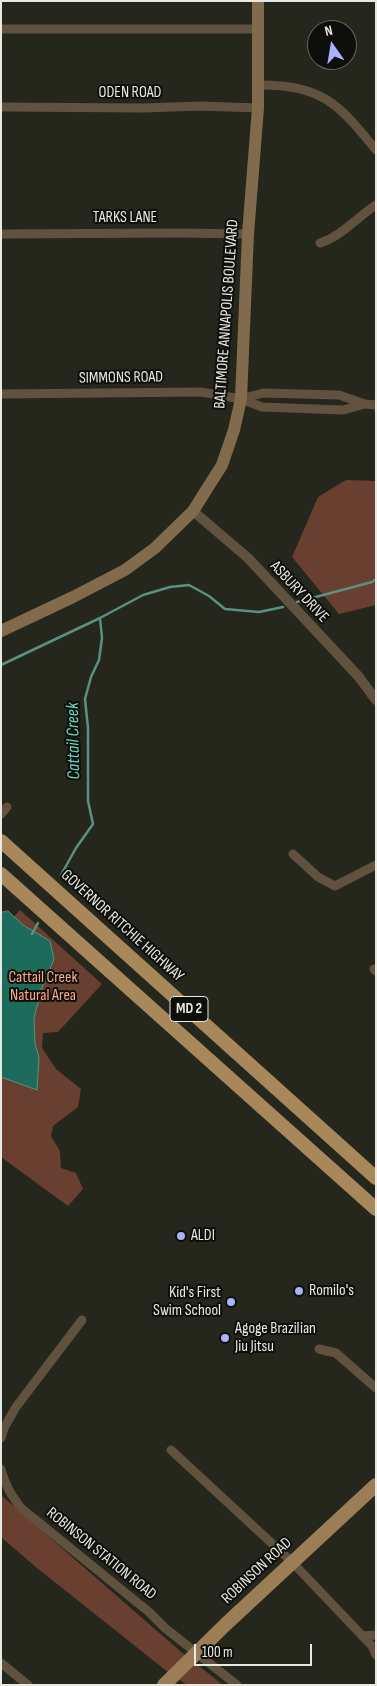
<!DOCTYPE html>
<html>
<head>
<meta charset="utf-8">
<style>
  body { margin:0 }
  #map { position:relative; width:377px; height:1686px; overflow:hidden; background:#25261c; font-family:"Sofia Sans Condensed",sans-serif }
  canvas { display:block }
  .frame { position:absolute; inset:0; border:2px solid #e9e9e3; pointer-events:none }
  .north { position:absolute; left:307px; top:20px; width:50px; height:50px; box-sizing:border-box; background:#0e0e0a; border:1px solid #666661; border-radius:50%; rotate:347deg; font-size:14px; font-weight:700; line-height:20px; text-align:center; color:#e9e9e3 }
  .north::after { content:''; display:block; margin:auto; width:18px; height:22px; background:#a7b1fc; clip-path:polygon(50% 0,100% 100%,50% 72%,0 100%) }
  .scale { position:absolute; left:194px; top:1644px; width:118px; height:22px; box-sizing:border-box; border:2px solid #e9e9e3; border-top:0; padding-left:6px; font-size:15px; line-height:18px; white-space:nowrap; color:#e9e9e3; -webkit-text-stroke:4px #0e0e0a; paint-order:stroke }
</style>
</head>
<body>
<div id="map">
<canvas width="377" height="1686"></canvas>
<div class="frame"></div>
<div class="north">N</div>
<div class="scale">100 m</div>
</div>
<script>
const ctx = document.querySelector('canvas').getContext('2d');
ctx.lineJoin = 'round';
function fill(path, color) { ctx.fillStyle = color; ctx.fill(path, 'evenodd'); }
function stroke(path, color, width, dash) { ctx.strokeStyle = color; ctx.lineWidth = width; ctx.lineCap = dash ? 'butt' : 'round'; ctx.setLineDash(dash || []); ctx.stroke(path); }
function drawText(font, color, halo, rows, align = 'center') {
  ctx.font = font + ' "Sofia Sans Condensed",sans-serif'; ctx.lineWidth = 4; ctx.setLineDash([]); ctx.textBaseline = 'middle'; ctx.strokeStyle = halo; ctx.fillStyle = color; for (const [text, x, y, turn = 0] of rows) {
    ctx.save(); ctx.translate(x, y); ctx.rotate((+turn || 0) * Math.PI / 180); ctx.textAlign = isNaN(turn) ? turn : align; if (halo) ctx.strokeText(text, 0, 0); ctx.fillText(text, 0, 0); ctx.restore();
  }
}
const green = new Path2D(`
  M 346,480 L 376,481 L 376,605 L 339,614 L 292,557 L 318,497 Z
  M 1,910 L 12,919 L 20,910 L 102,984 L 58,1032 L 43,1033 L 42,1048 L 56,1069 L 81,1089 L 78,1107 L 53,1126 L 51,1136 L 60,1151 L 61,1168 L 76,1173 L 83,1189 L 68,1206 L 1,1157 Z
  M 1,1495 L 180,1651 L 223,1685 L 187,1685 L 164,1669 L 37,1568 L 1,1537 Z`);
const water = new Path2D(`
  M 8,911 L 23,925 L 50,941 L 54,959 L 42,988 L 34,1018 L 35,1043 L 39,1058 L 37,1090 L 1,1077 L 1,913 Z`);
const stream = new Path2D(`
  M 297,602 L 372,582 L 376,579
  M 1,665 L 100,618 L 143,595 L 170,587 L 189,585 L 209,596 L 225,609 L 259,612 L 283,607
  M 61,875 L 76,848 L 93,824 L 88,801 L 88,728 L 85,699 L 91,677 L 99,660 L 102,638 L 100,618
  M 32,934 L 38,923`);
const minor = new Path2D(`
  M 1,29 L 258,29
  M 259,85 C 322,85 338,103 376,150
  M 1,107 L 144,108 L 200,106 L 258,108
  M 1,234 L 177,233 L 248,234
  M 320,243 C 342,236 356,218 376,205
  M 1,394 L 201,392 L 241,399 L 262,407 L 343,410 L 365,404
  M 241,399 L 263,393 L 339,395 L 365,404 L 376,405
  M 1,814 L 7,807
  M 293,854 L 318,877 L 335,886 L 376,865
  M 374,969 L 376,971
  M 319,1349 L 336,1353 L 376,1388
  M 1,1438 L 4,1428 L 16,1407 L 82,1320
  M 171,1450 L 292,1562 L 372,1646 L 376,1655
  M 1,1469 C 5,1485 11,1495 21,1508 L 149,1612 L 165,1628 L 237,1685
  M 362,1636 L 376,1635
  M 1,1663 L 28,1685`);
const tertiary = new Path2D(`
  M 193,511 L 248,558 L 359,677 L 376,700`);
const secondary = new Path2D(`
  M 1,631 L 73,597 L 125,570 L 155,548 L 193,511 L 222,465 L 234,430 L 241,399 L 248,234 L 258,108 L 258,1`);
const primary = new Path2D(`
  M 164,1685 L 226,1624 L 376,1485`);
const trunk = new Path2D(`
  M 1,841 L 376,1178
  M 1,874 L 376,1209`);
const markers = [
  [181,1236,5,"#a7b1fc"],
  [299,1291,5,"#a7b1fc"],
  [231,1302,5,"#a7b1fc"],
  [225,1338,5,"#a7b1fc"]
];
const shields = [
  [189,1009,38]
];
const shieldNames = [
  ["MD 2",189,1009]
];
const streetNames = [
  ["ODEN ROAD",130,93],
  ["TARKS LANE",125,218],
  ["BALTIMORE ANNAPOLIS BOULEVARD",227,314,-86],
  ["SIMMONS ROAD",121,378,-1],
  ["ASBURY DRIVE",299,592,47],
  ["GOVERNOR RITCHIE HIGHWAY",122,926,42],
  ["ROBINSON STATION ROAD",101,1554,39],
  ["ROBINSON ROAD",257,1571,-43]
];
const parkNames = [
  ["Cattail Creek",43,978],
  ["Natural Area",43,996]
];
const poiNames = [
  ["ALDI",191,1236],
  ["Romilo's",309,1291],
  ["Kid's First",221,1293,"right"],
  ["Swim School",221,1311,"right"],
  ["Agoge Brazilian",235,1329],
  ["Jiu Jitsu",235,1347]
];
const waterNames = [
  ["Cattail Creek",74,741,-91]
];
fill(green, '#693f30');
fill(water, '#1c6b5b');
stroke(water, '#5a9184', 1);
stroke(stream, '#5a9184', 2.5);
stroke(minor, '#60523f', 9);
stroke(tertiary, '#60523f', 10);
stroke(secondary, '#826b4c', 12);
stroke(primary, '#9c7e56', 14);
stroke(trunk, '#a8875a', 14);
for (const [x, y, r, color] of markers) { const dot = new Path2D(); dot.arc(x, y, r, 0, 2 * Math.PI); ctx.fillStyle = color; ctx.fill(dot); stroke(dot, '#0e0e0a', 2); }
for (const [x, y, w] of shields) { const box = new Path2D(); box.roundRect(x - w / 2, y - 12.5, w, 25, 4); ctx.fillStyle = '#0e0e0a'; ctx.fill(box); stroke(box, '#e9e9e3', 1); }
drawText('bold 15px', '#e9e9e3', null, shieldNames);
drawText('16px', '#e9e9e3', '#0e0e0a', streetNames);
drawText('16px', '#fda98a', '#0e0e0a', parkNames);
drawText('16px', '#e9e9e3', '#0e0e0a', poiNames, 'left');
drawText('italic 18px', '#69d7be', '#0e0e0a', waterNames);
</script>
</body>
</html>
